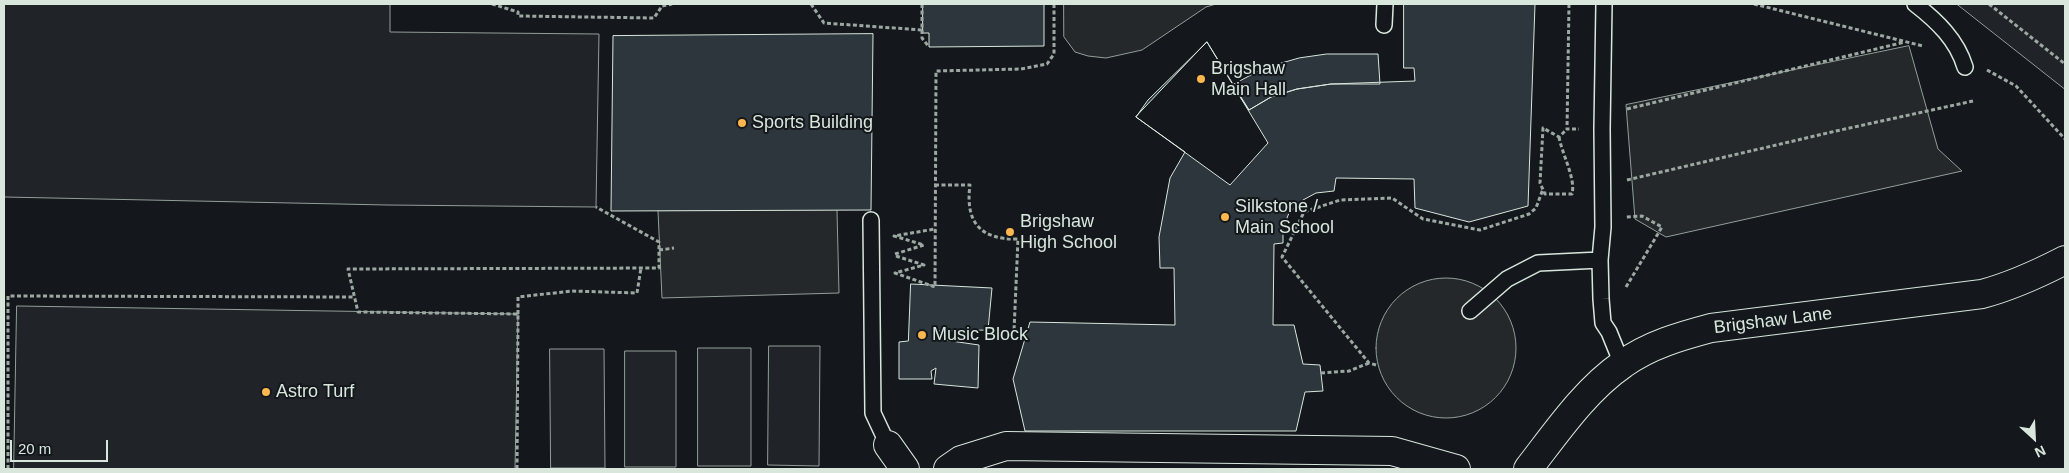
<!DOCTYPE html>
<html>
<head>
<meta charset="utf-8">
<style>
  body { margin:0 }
  #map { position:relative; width:2069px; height:473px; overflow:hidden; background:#14181c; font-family:Arial,sans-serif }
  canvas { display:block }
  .frame { position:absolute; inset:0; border:5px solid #d8e6dc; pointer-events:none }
  .north { position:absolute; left:2009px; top:413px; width:50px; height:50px; -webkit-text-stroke:4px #14181c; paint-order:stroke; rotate:155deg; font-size:14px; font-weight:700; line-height:20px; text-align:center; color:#d8e6dc }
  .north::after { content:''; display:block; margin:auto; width:18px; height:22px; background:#d8e6dc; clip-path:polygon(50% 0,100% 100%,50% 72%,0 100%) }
  .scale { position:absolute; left:10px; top:440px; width:98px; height:22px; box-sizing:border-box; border:2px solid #d8e6dc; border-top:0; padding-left:6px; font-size:15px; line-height:18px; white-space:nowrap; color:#d8e6dc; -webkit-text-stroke:4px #14181c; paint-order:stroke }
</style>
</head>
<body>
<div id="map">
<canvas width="2069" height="473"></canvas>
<div class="frame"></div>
<div class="north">N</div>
<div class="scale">20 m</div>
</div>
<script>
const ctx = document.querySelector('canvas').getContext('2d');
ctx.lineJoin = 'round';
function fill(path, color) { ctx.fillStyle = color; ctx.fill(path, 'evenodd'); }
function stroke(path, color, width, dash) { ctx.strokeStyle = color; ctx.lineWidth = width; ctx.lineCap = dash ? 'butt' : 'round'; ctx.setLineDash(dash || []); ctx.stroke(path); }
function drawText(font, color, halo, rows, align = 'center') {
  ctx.font = font + ' Arial,sans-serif'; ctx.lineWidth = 4; ctx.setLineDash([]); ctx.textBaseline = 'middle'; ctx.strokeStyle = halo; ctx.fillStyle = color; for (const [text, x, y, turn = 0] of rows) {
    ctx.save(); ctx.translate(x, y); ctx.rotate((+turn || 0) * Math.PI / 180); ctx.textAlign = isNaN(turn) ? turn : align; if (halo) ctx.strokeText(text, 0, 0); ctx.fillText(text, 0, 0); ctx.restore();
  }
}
const green = new Path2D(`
  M 4,4 L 390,4 L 390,32 L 599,34 L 596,207 L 387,205 L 4,197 Z
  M 1957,4 L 2065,4 L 2065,89 Z
  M 17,306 L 518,314 L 515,469 L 14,469 Z
  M 769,346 L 820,346 L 819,466 L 768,465 Z
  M 698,348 L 751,348 L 751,466 L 698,466 Z
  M 550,349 L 604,349 L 605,468 L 551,468 Z
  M 625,351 L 676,351 L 676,467 L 625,467 Z`);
const parking = new Path2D(`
  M 1064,4 L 1216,4 L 1206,7 L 1142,50 L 1106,58 L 1088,56 L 1075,52 L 1064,37 Z
  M 1909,46 L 1938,149 L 1962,171 L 1666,237 L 1635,219 L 1626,105 Z
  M 837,210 L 839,293 L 662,298 L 658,211 Z
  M1376 348a70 70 0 1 1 140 0a70 70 0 1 1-140 0Z`);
const building = new Path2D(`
  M 923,4 L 1044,4 L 1044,46 L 929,47 L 929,33 L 923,33 Z
  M 1404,4 L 1535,4 L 1528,206 L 1469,222 L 1415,208 L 1414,179 L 1336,178 L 1334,191 L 1316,193 L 1303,200 L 1289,213 L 1283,228 L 1283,243 L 1274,244 L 1273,325 L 1294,325 L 1303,364 L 1320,365 L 1323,391 L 1305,392 L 1296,431 L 1025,431 L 1013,379 L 1030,322 L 1175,325 L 1174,268 L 1160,268 L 1159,237 L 1170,178 L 1185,152 L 1136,117 L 1148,100 L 1207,42 L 1249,110 L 1271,97 L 1297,89 L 1331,84 L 1415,81 L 1414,68 L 1404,68 Z
  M 873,34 L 871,210 L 611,211 L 613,36 Z
  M 1207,42 L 1268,143 L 1230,185 L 1136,117 Z
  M 1327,54 L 1378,54 L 1380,84 L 1331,84 L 1297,89 L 1271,97 L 1249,110 L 1232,85 L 1264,68 L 1299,58 Z
  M 911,284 L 992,288 L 988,330 L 933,331 L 937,339 L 979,345 L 978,388 L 934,384 L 936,368 L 931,371 L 932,379 L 899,379 L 899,342 L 908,341 Z`);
const path = new Path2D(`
  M 492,4 L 518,12 L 518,16 L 654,18 L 662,6 L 672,4
  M 811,4 L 824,23 L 922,30
  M 922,4 L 922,38 L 929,47
  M 1569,4 L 1567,129 L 1579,129
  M 1754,4 L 1923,46
  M 1989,4 L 2065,64
  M 1987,70 L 2016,86 L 2065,139
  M 1627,109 L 1905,42
  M 1559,137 C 1562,154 1576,179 1572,194 L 1545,194 L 1540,183 L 1543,128 L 1559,137 L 1567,129
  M 1627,180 L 1836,131 L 1973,101
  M 935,185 L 970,185 C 965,222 980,240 1018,239 L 1014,331
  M 659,250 L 674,248
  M 895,254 L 924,245 L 894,236 L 935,229
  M 896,256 L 924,265 L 895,273 L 935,287 L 936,71 L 1021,69 L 1047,64 L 1054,54 L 1054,4
  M 1626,287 L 1662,227 L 1642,216 L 1626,217
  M 518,314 L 518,297 L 572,291 L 637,293 L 641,268
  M 1376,365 L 1369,363 L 1282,257 L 1304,212 L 1340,200 L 1392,198 L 1423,219 L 1480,230 L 1529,214 L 1536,208 L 1543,189
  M 1321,373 L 1349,371 L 1369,363
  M 8,469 L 8,296 L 355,297
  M 517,469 L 518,314 L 358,312 L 348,269 L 659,268 L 659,242 L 596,207`);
const lane = new Path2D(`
  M 1604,4 L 1602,129 L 1603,227 L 1600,260 L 1601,299 L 1603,323 L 1609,332 L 1622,364
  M 1915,4 C 1937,21 1957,40 1965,67
  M 1384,25 L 1385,4
  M 871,220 L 873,413 L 888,445
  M 1470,311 L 1507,279 L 1538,263 L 1600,260`);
const street = new Path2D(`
  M 888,445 L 905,469
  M 948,469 L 961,460 L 1006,446 L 1392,451 L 1456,469`);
const secondary = new Path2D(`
  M 1528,469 C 1556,433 1585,390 1623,364 C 1649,345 1681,336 1711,328 L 1982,294 C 2012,286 2038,274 2065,260`);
const markers = [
  [1201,79,5,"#ffb74d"],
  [742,123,5,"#ffb74d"],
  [1225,217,5,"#ffb74d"],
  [1010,232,5,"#ffb74d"],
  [922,335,5,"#ffb74d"],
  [266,392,5,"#ffb74d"]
];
const poiNames = [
  ["Brigshaw",1211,69],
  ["Main Hall",1211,90],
  ["Sports Building",752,123],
  ["Silkstone /",1235,207],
  ["Main School",1235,228],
  ["Brigshaw",1020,222],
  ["High School",1020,243],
  ["Music Block",932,335],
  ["Astro Turf",276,392]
];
const streetNames = [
  ["Brigshaw Lane",1773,321,-7]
];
fill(green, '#202428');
stroke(green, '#939e99', 1);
fill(parking, '#24282b');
stroke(parking, '#939e99', 1);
fill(building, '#2c363c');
stroke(building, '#d8e6dc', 1);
stroke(lane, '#d8e6dc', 18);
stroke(street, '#d8e6dc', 30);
stroke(secondary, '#d8e6dc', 30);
stroke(path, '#9da8a2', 3, [4, 2.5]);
stroke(lane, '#14181c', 15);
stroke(street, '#14181c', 28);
stroke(secondary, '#14181c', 28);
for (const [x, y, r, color] of markers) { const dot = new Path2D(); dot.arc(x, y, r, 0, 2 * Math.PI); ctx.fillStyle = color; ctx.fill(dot); stroke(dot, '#14181c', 2); }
drawText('18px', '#d8e6dc', '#14181c', poiNames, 'left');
drawText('18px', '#d8e6dc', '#14181c', streetNames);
</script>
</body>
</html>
